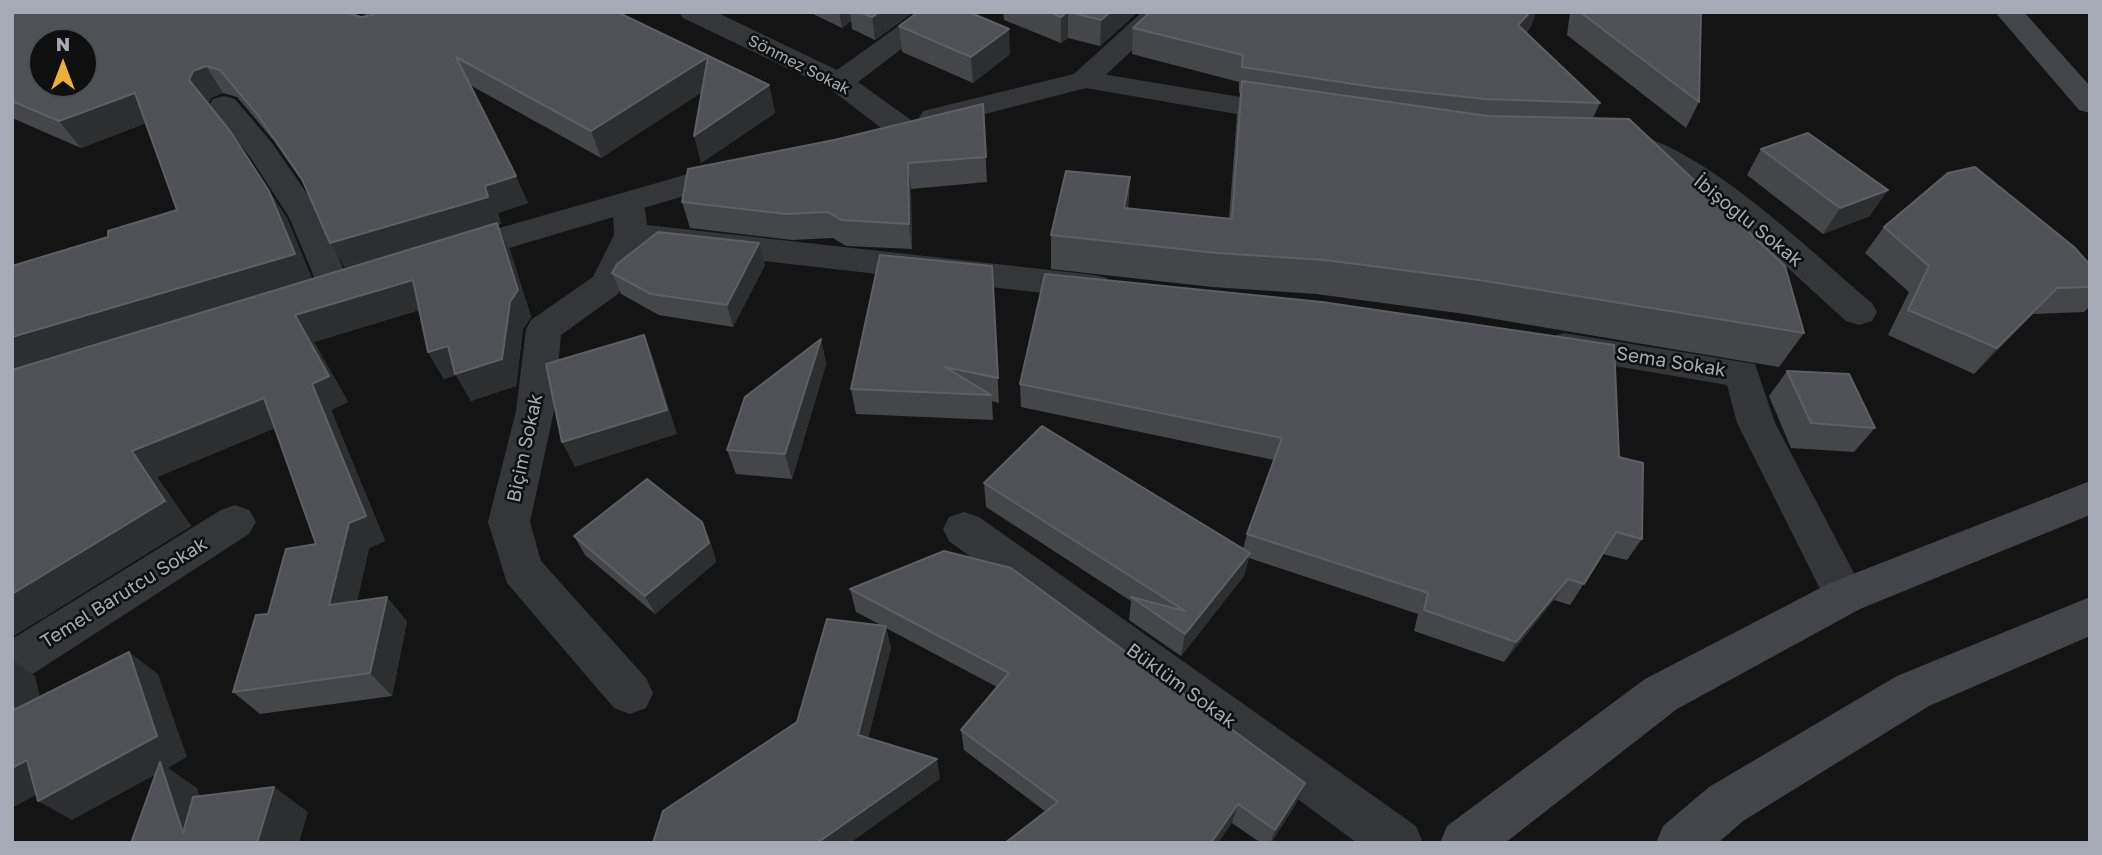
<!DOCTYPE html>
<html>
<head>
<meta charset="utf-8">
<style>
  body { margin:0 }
  #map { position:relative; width:2102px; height:855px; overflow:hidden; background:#141415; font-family:"Golos Text",sans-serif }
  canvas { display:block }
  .frame { position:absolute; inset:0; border:14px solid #a6aab5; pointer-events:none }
  .north { position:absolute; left:28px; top:28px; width:70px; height:70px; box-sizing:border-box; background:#0f0f10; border:2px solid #4b4d52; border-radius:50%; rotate:0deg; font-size:19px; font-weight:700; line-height:28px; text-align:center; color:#a6aab5 }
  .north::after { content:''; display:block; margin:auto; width:24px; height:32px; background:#e9b139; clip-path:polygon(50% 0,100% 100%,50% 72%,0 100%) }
</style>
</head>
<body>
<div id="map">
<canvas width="2102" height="855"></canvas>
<div class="frame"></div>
<div class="north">N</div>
</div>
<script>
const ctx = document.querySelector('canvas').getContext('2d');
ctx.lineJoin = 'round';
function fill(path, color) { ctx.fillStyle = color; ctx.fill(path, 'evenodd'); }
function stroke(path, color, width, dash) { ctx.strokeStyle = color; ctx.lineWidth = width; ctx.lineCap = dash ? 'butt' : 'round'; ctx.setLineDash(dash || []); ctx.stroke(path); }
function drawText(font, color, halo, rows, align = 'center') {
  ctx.font = font + ' "Golos Text",sans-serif'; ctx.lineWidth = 5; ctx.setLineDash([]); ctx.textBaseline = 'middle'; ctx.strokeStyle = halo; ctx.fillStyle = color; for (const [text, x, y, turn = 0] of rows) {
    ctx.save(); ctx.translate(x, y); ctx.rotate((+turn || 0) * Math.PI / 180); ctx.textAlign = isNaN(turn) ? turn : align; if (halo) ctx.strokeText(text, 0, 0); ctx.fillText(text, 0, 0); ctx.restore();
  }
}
const minor = new Path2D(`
  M 679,12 L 716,12 L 837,70 L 918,12 L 950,12 L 858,82 L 911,120 L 915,127 L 911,134 L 900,136 L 889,134 L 829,88 L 683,18 Z
  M 1084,71 L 1289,105 L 1300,107 L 1304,114 L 1300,121 L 1289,123 L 1074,86 L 1069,80 L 1074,74 Z
  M 224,96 L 235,99 L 272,143 L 317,208 L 352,289 L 347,298 L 335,301 L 323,298 L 289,217 L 250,157 L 209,105 L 213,99 Z
  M 1637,135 C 1713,155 1811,252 1872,303 L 1877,312 L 1872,321 L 1859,325 L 1846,321 C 1793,274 1741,220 1680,182 C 1663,172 1632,161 1621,145 L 1626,138 Z
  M 629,198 L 641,201 L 645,209 L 647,225 L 1095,275 L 1107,278 L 1112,287 L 1107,296 L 1095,299 L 642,247 L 618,294 L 561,335 L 554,411 L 530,522 L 541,561 L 646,678 L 653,693 L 646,708 L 630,714 L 614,708 L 507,583 L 488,522 L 516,411 L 526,329 L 531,320 L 593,277 L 614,235 L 613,209 L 617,201 Z
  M 1564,333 L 1755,364 L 1775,423 L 1866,596 L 1860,609 L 1845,615 L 1830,609 L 1737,423 L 1727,385 L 1551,355 L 1546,346 L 1551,337 Z
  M 235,505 L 249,510 L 256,522 L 249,534 L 28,677 L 12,683 L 12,639 L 221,510 Z
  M 964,512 L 979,517 L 1416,826 L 1423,843 L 1357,843 L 949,541 L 943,529 L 949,517 Z`);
const tertiary = new Path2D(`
  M 1142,12 L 1173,12 L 1094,86 L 934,127 L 923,125 L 919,118 L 923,111 L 1074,74 Z
  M 737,160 L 748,163 L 753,170 L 748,177 L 452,265 L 440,261 L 435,253 L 440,245 Z`);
const secondary = new Path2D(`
  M 1995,12 L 2024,12 L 2090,86 L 2090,113 L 2079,110 Z
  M 2090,481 L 2090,515 L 1860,609 L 1677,709 L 1505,843 L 1440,843 L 1447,826 L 1645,679 L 1830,583 Z
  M 2090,597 L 2090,636 L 1929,706 L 1743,821 L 1718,843 L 1656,843 L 1663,826 L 1709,787 L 1897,676 Z`);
const wall = new Path2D(`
  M 12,12 L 617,12 L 769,85 L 775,113 L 701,163 L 701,92 L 601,158 L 470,85 L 528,203 L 498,213 L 501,224 L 497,225 L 510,250 L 531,317 L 523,329 L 516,386 L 471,401 L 456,375 L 444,379 L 428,352 L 419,310 L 314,342 L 348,402 L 331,410 L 385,541 L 369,548 L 357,601 L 407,621 L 392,696 L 260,714 L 233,692 L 268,614 L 316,544 L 275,428 L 157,477 L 191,526 L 12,637 L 108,237 L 177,210 L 146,123 L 81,148 L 12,118 ZM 348,13 L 364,14 L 367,16 L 361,17 ZM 223,93 L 237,97 L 274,141 L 305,186 L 330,243 L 346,269 L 312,279 L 287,218 L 208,104 L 211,98 Z
  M 809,12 L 912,12 L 912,13 L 875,40 L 852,29 L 851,21 L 842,28 Z
  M 1003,12 L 1138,12 L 1100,46 L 1068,38 L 1061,43 L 1004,20 Z
  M 1150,12 L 1536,12 L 1531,26 L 1526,33 L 1600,103 L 1593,118 L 1804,333 L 1779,367 L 1465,314 L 1316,294 L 1212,287 L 1051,269 L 1051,235 L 1130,177 L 1128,209 L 1229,219 L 1237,115 L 1240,93 L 1239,93 L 1239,82 L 1132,54 L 1133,28 Z
  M 1570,12 L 1701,12 L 1699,102 L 1686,128 L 1567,35 Z
  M 899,26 L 1010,54 L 973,83 L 902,52 Z
  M 983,104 L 987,182 L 911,189 L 912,249 L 846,246 L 833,238 L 792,240 L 690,228 L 682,202 L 834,140 Z
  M 1761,149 L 1870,216 L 1823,234 L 1747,175 Z
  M 1884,227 L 2090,265 L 2090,306 L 2084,312 L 2033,314 L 1974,374 L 1888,335 L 1909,292 L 1865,253 Z
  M 765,265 L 733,327 L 659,315 L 621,294 L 612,273 Z
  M 992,266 L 999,403 L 992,401 L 993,420 L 856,414 L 851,389 Z
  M 821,339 L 826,364 L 792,479 L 736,474 L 727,450 Z
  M 1787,371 L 1875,428 L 1854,452 L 1791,448 L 1769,396 Z
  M 1020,384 L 1619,457 L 1642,539 L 1627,560 L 1603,554 L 1570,605 L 1554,600 L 1504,662 L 1414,631 L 1418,614 L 1249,558 L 1244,576 L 1181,656 L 1129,620 L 1131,601 L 986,507 L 984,483 L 1243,549 L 1247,534 L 1274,460 L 1021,407 Z
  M 702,522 L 710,541 L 716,562 L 655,614 L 585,555 L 574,536 Z
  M 850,589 L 1297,802 L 1271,843 L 1261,843 L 1232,823 L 1046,812 L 964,750 L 961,730 L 997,687 L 886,628 L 891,648 L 868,738 L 940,779 L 797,722 L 881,625 L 856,612 Z`);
const shadedWall = new Path2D(`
  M 839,12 L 850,12 L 851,21 L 842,28 Z
  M 879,12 L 912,12 L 912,13 L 875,40 L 872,17 Z
  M 1068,12 L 1068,38 L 1061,43 L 1061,17 Z
  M 1110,12 L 1138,12 L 1100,46 L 1101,20 Z
  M 1530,12 L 1536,12 L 1531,26 L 1509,52 L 1518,25 Z
  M 1009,29 L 1010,54 L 973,83 L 971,57 Z
  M 708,57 L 715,84 L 601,158 L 591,131 Z
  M 206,66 L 223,93 L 211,98 L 207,107 L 189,80 L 193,71 Z
  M 769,85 L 775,113 L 701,163 L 694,136 Z
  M 135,93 L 154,120 L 81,148 L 59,121 Z
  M 230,131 L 287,218 L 313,281 L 12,372 L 12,337 L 295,254 Z
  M 908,163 L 911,189 L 912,249 L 909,224 Z
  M 516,176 L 528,203 L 498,213 L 501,224 L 497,225 L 510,250 L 531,317 L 523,329 L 516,386 L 471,401 L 456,375 L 444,379 L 428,352 L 510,302 L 518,290 L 347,271 L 330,243 L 485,186 Z
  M 1130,177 L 1127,212 L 1122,243 L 1124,208 Z
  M 1888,190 L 1870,216 L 1823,234 L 1840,208 Z
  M 759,243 L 765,265 L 733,327 L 727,305 Z
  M 413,280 L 428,307 L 314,342 L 348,402 L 331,410 L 385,541 L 369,548 L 351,629 L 329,605 L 312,384 L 295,315 Z
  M 2057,288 L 2033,314 L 1974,374 L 1997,348 Z
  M 644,335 L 654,361 L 677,434 L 575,467 L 562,442 Z
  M 821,339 L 826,364 L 792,479 L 785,454 Z
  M 264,398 L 285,424 L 157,477 L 191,526 L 12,637 L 12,594 L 132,451 Z
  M 702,522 L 710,541 L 716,562 L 655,614 L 645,596 Z
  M 1250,553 L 1244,576 L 1181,656 L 1185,634 Z
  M 1568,579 L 1554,600 L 1504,662 L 1516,642 Z
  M 387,597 L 407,621 L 392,696 L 370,673 Z
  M 886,626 L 891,648 L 864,755 L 858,735 Z
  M 129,652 L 158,674 L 187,757 L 168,768 L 197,788 L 216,843 L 183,833 L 162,771 L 72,820 L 38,801 Z
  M 12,660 L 35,676 L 48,731 L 14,710 L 12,700 Z
  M 937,759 L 940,779 L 850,843 L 817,843 Z
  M 27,760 L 61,781 L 12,808 L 12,768 Z
  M 1305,783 L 1297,802 L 1271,843 L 1270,843 L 1275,830 Z
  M 274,787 L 308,812 L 299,843 L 257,843 Z
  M 1238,804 L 1232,823 L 1218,843 L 1211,843 Z`);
const building = new Path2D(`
  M 12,12 L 345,12 L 361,17 L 373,15 L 374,12 L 617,12 L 769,85 L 694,136 L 708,57 L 591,131 L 456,57 L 516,176 L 485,186 L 488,197 L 330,243 L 302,179 L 257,114 L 220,70 L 206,66 L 193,71 L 189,80 L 230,131 L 269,191 L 295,254 L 12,337 L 12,266 L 108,237 L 108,231 L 177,210 L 135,93 L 59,121 L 12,101 ZM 42,42 L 84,42 L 84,84 L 42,84 Z
  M 860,12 L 879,12 L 872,17 Z
  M 918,12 L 969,12 L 1009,29 L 971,57 L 899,26 Z
  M 1050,12 L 1067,12 L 1061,17 Z
  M 1070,12 L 1110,12 L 1101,20 Z
  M 1150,12 L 1530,12 L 1518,25 L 1600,103 L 1485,99 L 1373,87 L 1242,67 L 1243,55 L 1133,28 Z
  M 1580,12 L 1701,12 L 1699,102 Z
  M 1242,81 L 1488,116 L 1629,119 L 1785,266 L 1804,333 L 1479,280 L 1325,260 L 1217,253 L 1051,235 L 1066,171 L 1130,177 L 1124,208 L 1232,219 Z
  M 983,104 L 986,157 L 908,163 L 909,224 L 841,220 L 828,212 L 786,214 L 682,202 L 688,169 L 834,140 Z
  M 1808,133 L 1888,190 L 1840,208 L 1761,149 Z
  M 1975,167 L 2074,247 L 2090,265 L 2090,287 L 2057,288 L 1997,348 L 1908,310 L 1929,266 L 1884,227 L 1948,173 Z
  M 497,223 L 518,290 L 510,302 L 502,359 L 455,374 L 448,346 L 428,352 L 413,280 L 295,315 L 329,376 L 312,384 L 366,516 L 349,523 L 329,605 L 387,597 L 370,673 L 233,692 L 256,615 L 268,614 L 286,549 L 316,544 L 264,398 L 132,451 L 165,501 L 12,594 L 12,370 Z
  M 658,232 L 759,243 L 727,305 L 651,294 L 612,273 L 617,264 Z
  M 880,255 L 992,266 L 998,378 L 945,367 L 991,395 L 851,389 Z
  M 1045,274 L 1322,302 L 1614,345 L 1619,457 L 1643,463 L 1642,539 L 1616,532 L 1584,584 L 1568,579 L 1516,642 L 1424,610 L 1428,593 L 1247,534 L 1282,438 L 1020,384 Z
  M 644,335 L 667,410 L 562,442 L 546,364 Z
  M 821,339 L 785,454 L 727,450 L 745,397 Z
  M 1787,371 L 1849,374 L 1875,428 L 1811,423 Z
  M 1042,426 L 1250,553 L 1185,634 L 1131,597 L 1185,611 L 984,483 Z
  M 647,479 L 702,522 L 709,543 L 645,596 L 574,536 Z
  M 944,551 L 1011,568 L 1305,783 L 1275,830 L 1238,804 L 1211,843 L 1005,843 L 1058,802 L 961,730 L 1009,673 L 850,589 Z
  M 827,619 L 886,626 L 858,735 L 937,759 L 817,843 L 653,843 L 663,811 L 797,722 Z
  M 129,652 L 157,736 L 38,801 L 27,760 L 12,768 L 12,700 L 14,710 Z
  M 160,762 L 183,833 L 193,797 L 274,787 L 257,843 L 131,843 Z`);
const farStreetnames = [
  ["Sönmez Sokak",799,65,27]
];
const streetNames = [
  ["İbişoğlu Sokak",1748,221,39],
  ["Sema Sokak",1671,362,9],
  ["Biçim Sokak",525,448,-78],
  ["Temel Barutcu Sokak",124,593,-32],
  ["Büklüm Sokak",1181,686,36]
];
fill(minor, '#35363a');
fill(tertiary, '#35363a');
fill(secondary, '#43454a');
fill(wall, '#45464a');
fill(shadedWall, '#2d2e30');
fill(building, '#505156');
stroke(building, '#5d5f64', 2);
drawText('16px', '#a6aab5', '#0f0f10', farStreetnames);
drawText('19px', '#a6aab5', '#0f0f10', streetNames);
</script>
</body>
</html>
